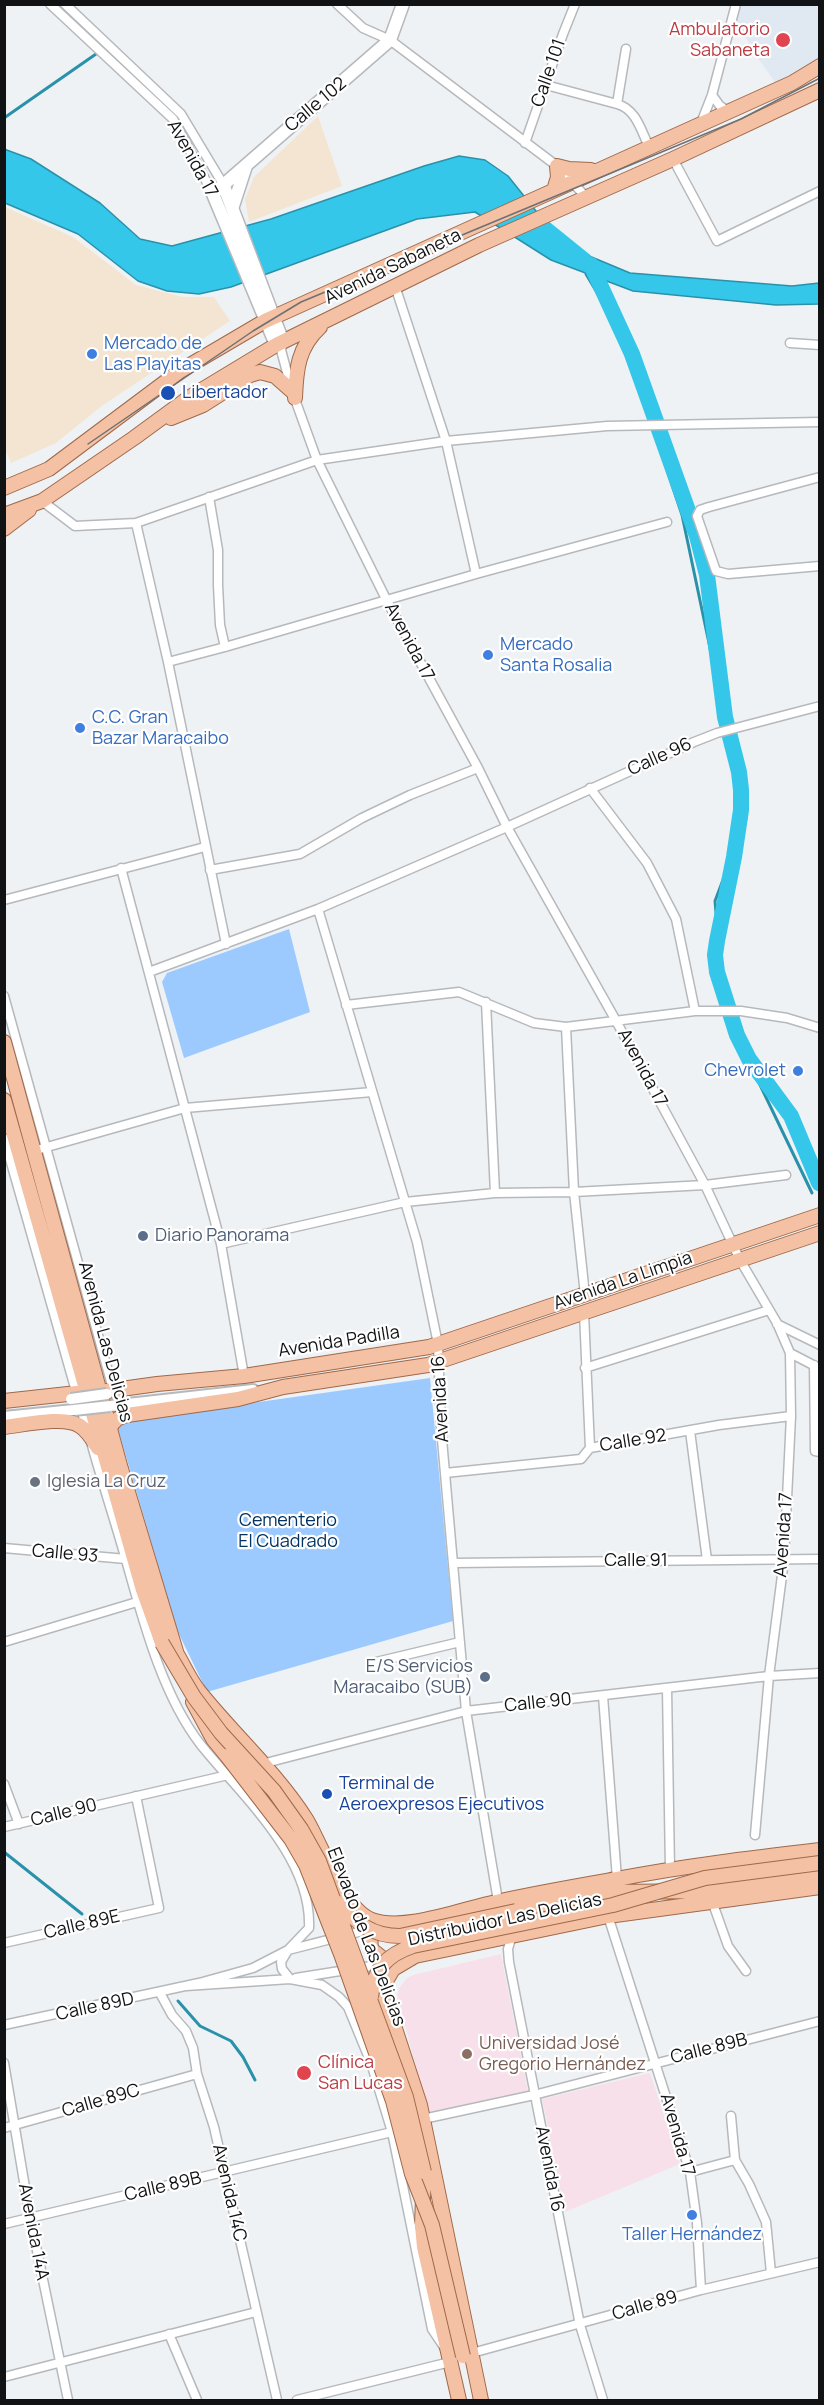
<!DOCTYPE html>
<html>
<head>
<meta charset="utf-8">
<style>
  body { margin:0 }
  #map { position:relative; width:824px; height:2405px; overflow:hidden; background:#eff2f5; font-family:Manrope,sans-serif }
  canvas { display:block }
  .frame { position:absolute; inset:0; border:6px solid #111213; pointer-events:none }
</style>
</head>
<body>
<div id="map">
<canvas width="824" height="2405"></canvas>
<div class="frame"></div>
</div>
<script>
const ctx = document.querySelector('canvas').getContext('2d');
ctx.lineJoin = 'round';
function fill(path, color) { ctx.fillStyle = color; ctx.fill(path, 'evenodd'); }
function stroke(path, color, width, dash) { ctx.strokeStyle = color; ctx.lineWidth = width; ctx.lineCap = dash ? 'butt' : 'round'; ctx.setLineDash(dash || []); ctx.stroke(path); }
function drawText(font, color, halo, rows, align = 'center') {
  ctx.font = font + ' Manrope,sans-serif'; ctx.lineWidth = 4.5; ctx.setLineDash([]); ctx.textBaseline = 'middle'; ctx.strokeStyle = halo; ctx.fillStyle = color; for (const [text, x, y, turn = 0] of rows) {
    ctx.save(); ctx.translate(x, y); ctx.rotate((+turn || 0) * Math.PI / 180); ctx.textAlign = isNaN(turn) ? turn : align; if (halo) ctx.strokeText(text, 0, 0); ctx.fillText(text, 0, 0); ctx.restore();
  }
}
const commercial = new Path2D(`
  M 318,116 L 342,186 L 249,222 L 245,199 L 254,177 Z
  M 5,207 L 73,237 L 136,285 L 183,297 L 214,297 L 230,321 L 103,405 L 56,443 L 11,463 L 4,447 Z`);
const built = new Path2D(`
  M 741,5 L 819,5 L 819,60 L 778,86 L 757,57 L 737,22 Z`);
const education = new Path2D(`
  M 501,1954 L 528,2091 L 428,2113 L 397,1995 L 400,1987 L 406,1979 L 413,1975 Z
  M 650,2073 L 680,2164 L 565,2212 L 542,2099 Z`);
const green = new Path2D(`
  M 289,929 L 310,1012 L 184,1058 L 162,982 L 167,973 Z
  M 430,1378 L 453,1621 L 207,1692 L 177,1630 L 116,1422 Z`);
const water = new Path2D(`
  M 4,149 L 31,159 L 100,203 L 140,239 L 172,246 L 271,219 L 424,166 L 459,156 L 485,160 L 508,176 L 548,226 L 558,243 L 630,273 L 792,286 L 819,283 L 819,304 L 776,305 L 633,291 L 551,260 L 475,212 L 417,219 L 231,287 L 199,294 L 167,291 L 138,281 L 78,234 L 5,203 Z`);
const stream = new Path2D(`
  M 4,118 L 96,54
  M 586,274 L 612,318 L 652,425 L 682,515 L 746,819 L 715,901 L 724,1010 L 812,1193
  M 4,1852 L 82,1914
  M 178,2001 L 200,2026 L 231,2041 L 243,2057 L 255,2080`);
const river = new Path2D(`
  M 538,223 L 585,261
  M 591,265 L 632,354 L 697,536 L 707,575 L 725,717 L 739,772 L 741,790 L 741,810 L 734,857 L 717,941 L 715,955 L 717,972 L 737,1035 L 749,1059 L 791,1116 L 819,1183`);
const minor = new Path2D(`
  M 50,4 L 173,119 L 213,194
  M 65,4 L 181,114 L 223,184
  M 337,4 L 363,28 L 390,40 L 557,166 L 586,197
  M 546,85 L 617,104 L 626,49
  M 712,95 L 720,106 L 728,111
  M 617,104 C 636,109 641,130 649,147
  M 701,123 L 712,95 L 736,4
  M 525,143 L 563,34 L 575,4
  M 673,159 L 717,241 L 820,191
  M 283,342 L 281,350 L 292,391 L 317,460 L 387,601 L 478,768 L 507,827 L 615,1019 L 705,1185 L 740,1260 L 777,1323 L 790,1353 L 791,1416 L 784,1560 L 769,1676 L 755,1835
  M 790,343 L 820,345
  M 820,477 L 709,507 L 700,510 L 697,516 L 716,571 L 728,574 L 820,566
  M 209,497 L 218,550 L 218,585 L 220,625 L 225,647
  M 42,501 L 75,526 L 136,523 L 317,460 L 446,441 L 607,426 L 820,422
  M 136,523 L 168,662 L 226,944
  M 476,574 L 667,522
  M 168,662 L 225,647 L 476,574 L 446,441 L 395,286
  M 590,788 L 647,863 L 676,919 L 695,1011
  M 121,868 L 221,1244 L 244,1376
  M 210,870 L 300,854 L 362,818 L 410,795 L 478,768
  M 4,900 L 205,847
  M 318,909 L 417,1242 L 438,1344 L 441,1428 L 466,1711 L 498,1901
  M 149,972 L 318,909 L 507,827 L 694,742 L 717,733 L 820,706
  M 4,996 L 113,1389
  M 486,1002 L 495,1193
  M 346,1005 L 459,992 L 534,1023 L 566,1027 L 695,1011 L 741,1011 L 787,1018 L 820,1028
  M 566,1027 L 574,1192 L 585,1295
  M 4,1138 L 87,1430
  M 40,1149 L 185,1108 L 372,1092
  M 221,1244 L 405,1202 L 495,1193 L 574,1192 L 705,1185 L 786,1175
  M 584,1313 L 590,1448
  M 777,1324 L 820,1345
  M 790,1353 L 817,1367
  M 814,1365 L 815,1451 L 820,1452
  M 585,1368 L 769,1310
  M 690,1431 L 707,1560
  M 91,1442 C 102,1482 115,1521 126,1560 C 143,1620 162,1695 201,1745 C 242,1796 312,1857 309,1928 L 288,1950 L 281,1962 L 282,1969 L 290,1979
  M 445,1473 L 581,1459 L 590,1448 L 719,1425 L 791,1416
  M 4,1548 L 126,1559
  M 453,1563 L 820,1559
  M 4,1642 L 137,1602
  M 372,1663 L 460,1642
  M 667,1688 L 670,1870
  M 603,1696 L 617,1879
  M 262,1764 L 466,1711 L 769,1676 L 820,1673
  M 4,1784 L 19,1824
  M 4,1827 L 228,1775
  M 712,1901 L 728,1946 L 746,1971
  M 608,1916 L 690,2172 L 697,2223 L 701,2290
  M 512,1935 L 508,1949 L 509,1962 L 580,2325 L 603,2400
  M 4,1943 L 159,1908 L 136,1796
  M 296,1978 L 384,1964
  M 186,1986 L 290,1979 L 322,1985 L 339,1997 L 348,2007 L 371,2063 L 392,2132 L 432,2329 L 444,2347
  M 160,1993 L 172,2015 L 186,2031 L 193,2048 L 197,2074 L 214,2127 L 277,2400
  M 4,2025 L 199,1983 L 253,1968 L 288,1950 L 370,1929
  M 4,2063 L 30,2217 L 68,2400
  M 731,2116 L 735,2160 L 749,2184 L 766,2222 L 771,2273
  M 423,2119 L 534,2095 L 820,2021
  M 4,2128 L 197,2074
  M 690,2172 L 735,2160
  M 4,2224 L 392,2132
  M 169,2334 L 197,2400
  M 472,2353 L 701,2290 L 820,2262
  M 4,2377 L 256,2312
  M 297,2400 L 450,2362`);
const tertiary = new Path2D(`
  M 110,1406 L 253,1390
  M 4,1417 L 74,1410`);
const secondary = new Path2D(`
  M 223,184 L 283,342
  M 233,206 L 246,166
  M 276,345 L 213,194 L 390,40 L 403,4`);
const primary = new Path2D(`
  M 554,190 L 558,177 L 557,166 L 569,169 L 591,170
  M 295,398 C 296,370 298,347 320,327
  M 171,418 L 203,405 L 250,375 L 260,372 L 275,376 L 292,391
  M 4,488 L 49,469 L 180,371 L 265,321 L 792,83 L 820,66
  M 4,515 L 42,501 L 134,438 L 190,397 L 276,345 L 479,245 L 673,159 L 820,90
  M 4,529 L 29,510
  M 4,1042 L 121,1469 L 178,1658
  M 4,1100 L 143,1590 L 162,1643
  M 100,1392 L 157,1384 L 244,1376 L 429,1347 L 820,1215
  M 4,1401 L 86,1392
  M 4,1427 C 23,1425 65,1415 80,1426 C 88,1431 93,1440 98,1448
  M 110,1429 C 113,1420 119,1417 127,1415 L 238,1399 L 283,1387 L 428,1365 L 820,1233
  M 175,1651 C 183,1664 189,1678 198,1690 C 233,1734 276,1772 306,1819 C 322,1845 343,1910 372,1920 C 405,1932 462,1909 496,1902 C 536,1893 577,1886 617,1879 C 684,1866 752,1858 820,1850
  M 193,1702 L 213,1739 L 227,1756
  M 516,1911 L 612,1892 L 708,1891 L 820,1875
  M 384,1927 C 372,1931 368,1938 372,1950 L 382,1958 L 397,1961
  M 424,2172 L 422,2225 L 424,2247 L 459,2400
  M 481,2400 L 420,2105 L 384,1995 L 386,1981 L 393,1969 L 415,1956 L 608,1916 L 820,1887`);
const tram = new Path2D(`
  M 88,444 L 253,331 L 301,302 L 741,119 L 820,78`);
const tertiaryBridge = new Path2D(`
  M 71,1399 L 107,1394
  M 74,1410 L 110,1406`);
const primaryBridge = new Path2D(`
  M 162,1643 L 194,1697 L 221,1733 L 274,1791 L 301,1829 L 319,1861 L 406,2097 L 424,2172
  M 227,1756 L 291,1839 L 306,1865 L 341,1954 L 393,2101 L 412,2174 L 432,2225 L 463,2356
  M 339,1903 C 357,1923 371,1936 400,1936 L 516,1911
  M 371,1997 C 374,1969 386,1955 413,1946 L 613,1905 L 705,1878 L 820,1863`);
const markers = [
  [783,40,8,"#e0444e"],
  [92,354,6,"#3f7fe0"],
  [168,393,8,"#1a4fb4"],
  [488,655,6,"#3f7fe0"],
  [80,728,6,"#3f7fe0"],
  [798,1071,6,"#3f7fe0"],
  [143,1236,6,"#5c6f8a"],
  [35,1482,6,"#6b7280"],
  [485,1677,6,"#5c6f8a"],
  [327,1794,6,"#1a4fb4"],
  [467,2054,6,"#8d6e63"],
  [304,2073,8,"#e0444e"],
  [692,2215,6,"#3f7fe0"]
];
const healthNames = [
  ["Ambulatorio",770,30],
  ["Sabaneta",770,51],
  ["Clínica",318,2063,"left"],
  ["San Lucas",318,2084,"left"]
];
const streetNames = [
  ["Calle 101",549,73,-71],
  ["Calle 102",316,105,-40],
  ["Avenida 17",192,159,61],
  ["Avenida Sabaneta",393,267,-26],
  ["Avenida 17",409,642,62],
  ["Calle 96",660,757,-24],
  ["Avenida 17",642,1068,62],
  ["Avenida La Limpia",623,1281,-19],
  ["Avenida Las Delicias",105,1342,75],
  ["Avenida Padilla",339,1342,-9],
  ["Avenida 16",441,1399,-93],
  ["Calle 92",633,1441,-9],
  ["Avenida 17",784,1535,-86],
  ["Calle 93",65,1554,5],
  ["Calle 91",636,1561],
  ["Calle 90",538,1703,-6],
  ["Calle 90",64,1813,-14],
  ["Distribuidor Las Delicias",505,1920,-12],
  ["Calle 89E",82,1925,-13],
  ["Elevado de Las Delicias",366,1937,69],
  ["Calle 89D",95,2007,-12],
  ["Calle 89B",709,2049,-14],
  ["Calle 89C",101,2101,-16],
  ["Avenida 17",677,2135,74],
  ["Avenida 16",549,2169,79],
  ["Calle 89B",163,2187,-13],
  ["Avenida 14C",229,2193,77],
  ["Avenida 14A",33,2232,79],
  ["Calle 89",645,2306,-16]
];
const shopNames = [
  ["Mercado de",104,344],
  ["Las Playitas",104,365],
  ["Mercado",500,645],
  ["Santa Rosalia",500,666],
  ["C.C. Gran",92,718],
  ["Bazar Maracaibo",92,739],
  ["Chevrolet",786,1071,"right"],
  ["Taller Hernández",692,2235,"center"]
];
const transitNames = [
  ["Libertador",182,393],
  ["Terminal de",339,1784],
  ["Aeroexpresos Ejecutivos",339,1805]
];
const serviceNames = [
  ["Diario Panorama",155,1236],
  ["E/S Servicios",473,1667,"right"],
  ["Maracaibo (SUB)",473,1688,"right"]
];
const worshipNames = [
  ["Iglesia La Cruz",47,1482]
];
const parkNames = [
  ["Cementerio",288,1521],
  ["El Cuadrado",288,1542]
];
const educationNames = [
  ["Universidad José",479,2044],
  ["Gregorio Hernández",479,2065]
];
fill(commercial, '#f4e5d2');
fill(built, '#e0e8f1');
fill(education, '#f8e0ea');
fill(green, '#9ccaff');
fill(water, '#34c7ea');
stroke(water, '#2a91aa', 1.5);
stroke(stream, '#2a91aa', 3);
stroke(river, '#34c7ea', 16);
stroke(minor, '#b6b9bc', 11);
stroke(tertiary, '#b6b9bc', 14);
stroke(secondary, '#b6b9bc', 15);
stroke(primary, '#a0694a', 16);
stroke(minor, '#fff', 8);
stroke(tertiary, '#fff', 10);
stroke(secondary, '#fff', 12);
stroke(primary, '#f4c1a4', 14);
stroke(tram, '#6e7072', 1.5);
stroke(tertiaryBridge, '#b6b9bc', 14, []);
stroke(primaryBridge, '#a0694a', 16, []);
stroke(tertiaryBridge, '#fff', 10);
stroke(primaryBridge, '#f4c1a4', 14);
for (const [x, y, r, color] of markers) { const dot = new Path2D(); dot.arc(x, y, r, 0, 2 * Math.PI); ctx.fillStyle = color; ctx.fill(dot); stroke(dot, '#fff', 2); }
drawText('18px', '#be3a42', '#fff', healthNames, 'right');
drawText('18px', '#111213', '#fff', streetNames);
drawText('18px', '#366cbe', '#fff', shopNames, 'left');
drawText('18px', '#164399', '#fff', transitNames, 'left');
drawText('18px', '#4e5e75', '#fff', serviceNames, 'left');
drawText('18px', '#5b616d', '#fff', worshipNames, 'left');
drawText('18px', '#033361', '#fff', parkNames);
drawText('18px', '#785e54', '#fff', educationNames, 'left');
</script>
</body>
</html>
